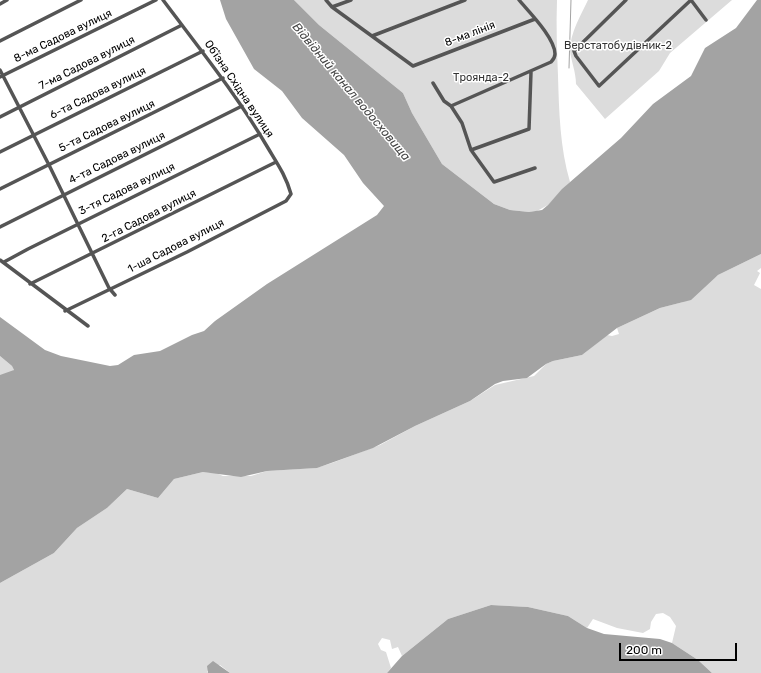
<!DOCTYPE html>
<html>
<head>
<meta charset="utf-8">
<style>
  body { margin:0 }
  #map { position:relative; width:761px; height:673px; overflow:hidden; background:#fff; font-family:Rubik,sans-serif }
  canvas { display:block }
  .scale { position:absolute; left:619px; top:643px; width:118px; height:18px; box-sizing:border-box; border:2px solid #000; border-top:0; padding-left:5px; font-size:12px; line-height:14px; white-space:nowrap; color:#000; -webkit-text-stroke:3px #fff; paint-order:stroke }
</style>
</head>
<body>
<div id="map">
<canvas width="761" height="673"></canvas>
<div class="scale">200 m</div>
</div>
<script>
const ctx = document.querySelector('canvas').getContext('2d');
ctx.lineJoin = 'round';
function fill(path, color) { ctx.fillStyle = color; ctx.fill(path, 'evenodd'); }
function stroke(path, color, width, dash) { ctx.strokeStyle = color; ctx.lineWidth = width; ctx.lineCap = dash ? 'butt' : 'round'; ctx.setLineDash(dash || []); ctx.stroke(path); }
function drawText(font, color, halo, rows, align = 'center') {
  ctx.font = font + ' Rubik,sans-serif'; ctx.lineWidth = 3; ctx.setLineDash([]); ctx.textBaseline = 'middle'; ctx.strokeStyle = halo; ctx.fillStyle = color; for (const [text, x, y, turn = 0] of rows) {
    ctx.save(); ctx.translate(x, y); ctx.rotate((+turn || 0) * Math.PI / 180); ctx.textAlign = isNaN(turn) ? turn : align; if (halo) ctx.strokeText(text, 0, 0); ctx.fillText(text, 0, 0); ctx.restore();
  }
}
const green = new Path2D(`
  M 294,0 L 557,0 C 556,26 557,51 558,76 C 559,111 560,148 570,182 L 548,205 L 537,211 L 529,212 L 510,210 L 494,204 L 442,164 L 412,113 L 403,93 L 319,25 Z
  M 588,0 L 732,0 L 670,53 L 659,71 L 605,119 L 576,84 C 576,72 571,61 570,50 C 570,33 581,15 588,0 Z
  M 761,254 L 761,268 L 757,271 L 760,273 L 754,285 L 761,289 L 761,673 L 712,673 L 698,660 L 672,643 L 676,626 L 670,617 L 663,613 L 656,614 L 651,622 L 650,629 L 643,633 L 617,628 L 593,619 L 587,628 L 568,616 L 528,607 L 491,605 L 448,619 L 402,656 L 398,647 L 392,649 L 390,640 L 382,638 L 378,644 L 381,650 L 386,652 L 391,668 L 387,673 L 230,673 L 220,665 L 207,671 L 208,673 L 0,673 L 0,583 L 54,553 L 77,528 L 107,508 L 127,489 L 158,498 L 174,479 L 203,472 L 216,473 L 223,476 L 251,476 L 267,471 L 316,468 L 332,463 L 380,445 L 415,426 L 470,401 L 495,385 L 534,376 L 546,364 L 553,361 L 582,355 L 607,335 L 612,336 L 619,334 L 617,328 L 660,308 L 683,302 L 718,275 Z
  M 0,356 L 12,366 L 14,370 L 0,381 Z`);
const water = new Path2D(`
  M 220,0 L 294,0 L 319,25 L 403,93 L 412,113 L 442,164 L 494,204 L 510,210 L 529,212 L 542,210 L 548,205 L 562,189 L 621,138 L 653,104 L 691,76 L 705,48 L 736,28 L 757,0 L 761,0 L 761,254 L 718,275 L 691,300 L 660,308 L 617,328 L 582,355 L 553,361 L 546,364 L 527,378 L 503,381 L 495,384 L 470,401 L 415,426 L 373,448 L 317,468 L 267,471 L 241,477 L 203,472 L 174,479 L 158,498 L 127,489 L 107,508 L 77,528 L 54,553 L 0,583 L 0,375 L 14,370 L 12,366 L 0,356 L 0,317 L 45,350 L 61,356 L 110,366 L 118,365 L 134,355 L 160,351 L 192,335 L 204,331 L 215,321 L 267,284 L 377,215 L 384,206 L 363,183 L 344,155 L 302,118 L 282,91 L 254,69 L 226,19 Z
  M 491,605 L 528,607 L 568,616 L 587,628 L 604,634 L 660,639 L 672,643 L 698,660 L 712,673 L 387,673 L 402,656 L 448,619 Z
  M 213,661 L 230,673 L 208,673 L 207,666 Z`);
const stream = new Path2D(`
  M 569,68 L 571,0`);
const street = new Path2D(`
  M 326,0 L 332,7 L 413,66 L 535,19
  M 626,0 L 574,51 L 576,56 L 599,86 L 691,0
  M 691,0 L 706,20
  M 0,4 L 7,0
  M 332,7 L 351,0
  M 372,36 L 465,0
  M 0,41 L 81,0
  M 0,70 L 49,165 L 109,288 L 115,295
  M 0,77 L 156,0
  M 433,83 L 444,101 L 451,106 L 462,123 L 471,150 L 494,182 L 535,168
  M 451,106 L 551,62 C 553,60 555,56 555,54 C 555,38 529,12 519,0
  M 0,117 L 182,25
  M 471,150 L 529,129 L 531,72
  M 0,152 L 203,51
  M 0,189 L 223,78
  M 0,227 L 242,106
  M 0,260 L 88,326
  M 4,262 L 28,249 L 260,134
  M 30,284 L 276,162
  M 65,311 L 187,252 L 286,201 L 291,194 C 286,176 277,163 268,148 C 237,95 199,48 163,0`);
const streetNames = [
  ["8-ма лінія",470,34,-21],
  ["8-ма Садова вулиця",63,36,-26],
  ["7-ма Садова вулиця",87,63,-27],
  ["Обʼїзна Східна вулиця",239,89,56],
  ["6-та Садова вулиця",98,93,-26],
  ["5-та Садова вулиця",107,126,-26],
  ["4-та Садова вулиця",117,158,-26],
  ["3-тя Садова вулиця",127,189,-26],
  ["2-га Садова вулиця",149,216,-27],
  ["1-ша Садова вулиця",176,246,-27]
];
const parkNames = [
  ["Верстатобудівник-2",618,46],
  ["Троянда-2",481,78]
];
const waterNames = [
  ["Відвідний канал водосховища",351,92,50]
];
fill(green, '#dcdcdc');
fill(water, '#a3a3a3');
stroke(stream, '#a3a3a3', 1);
stroke(street, '#555', 3.5);
drawText('11px', '#000', '#fff', streetNames);
drawText('11px', '#333', '#fff', parkNames);
drawText('italic 12px', '#444', '#fff', waterNames);
</script>
</body>
</html>
